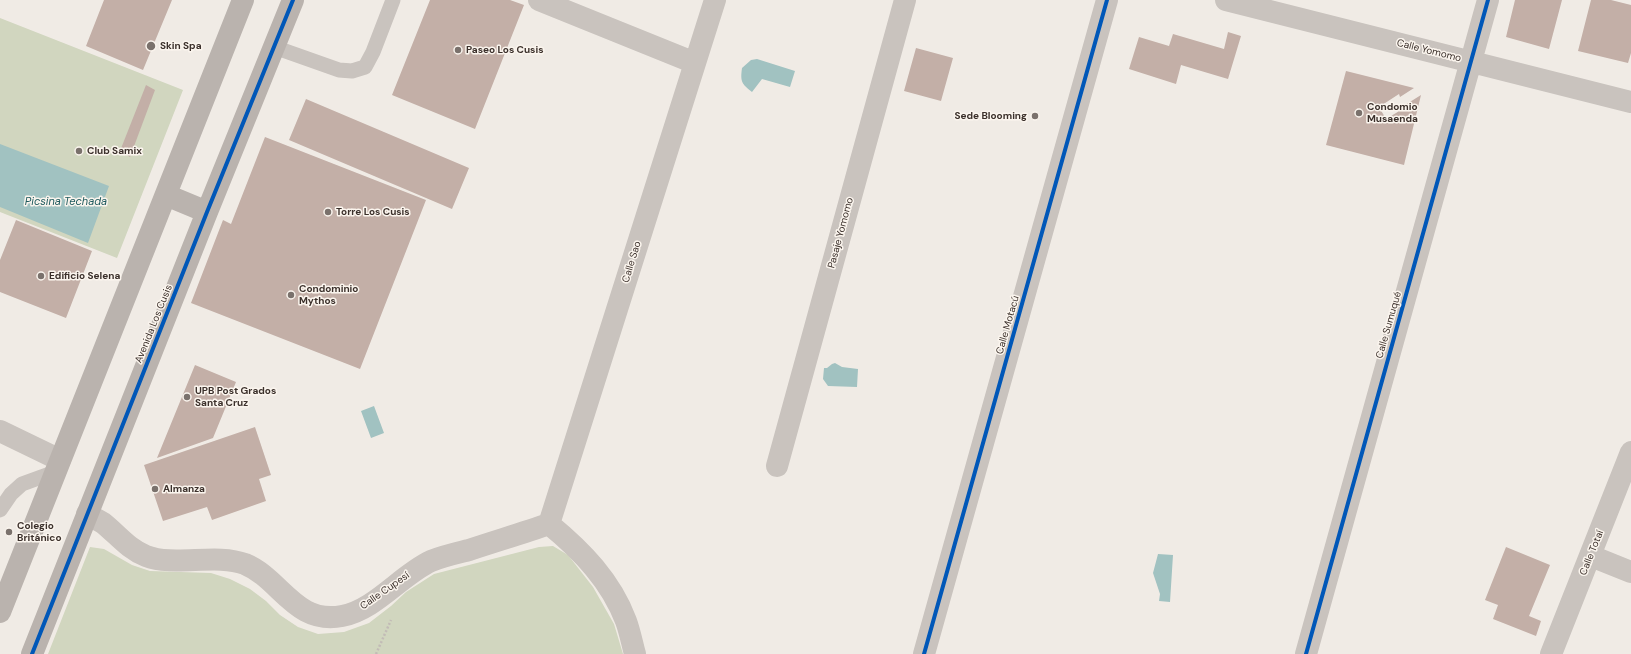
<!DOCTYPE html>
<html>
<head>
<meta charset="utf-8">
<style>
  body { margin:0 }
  canvas { display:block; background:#f0ebe5 }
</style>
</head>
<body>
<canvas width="1631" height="654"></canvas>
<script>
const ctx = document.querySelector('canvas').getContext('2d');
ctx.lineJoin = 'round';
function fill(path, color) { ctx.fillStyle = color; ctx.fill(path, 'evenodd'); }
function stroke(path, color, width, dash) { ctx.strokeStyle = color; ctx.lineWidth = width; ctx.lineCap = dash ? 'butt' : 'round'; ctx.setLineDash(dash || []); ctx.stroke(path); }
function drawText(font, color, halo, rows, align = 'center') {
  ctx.font = font + ' "DM Sans",sans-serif'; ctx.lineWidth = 3; ctx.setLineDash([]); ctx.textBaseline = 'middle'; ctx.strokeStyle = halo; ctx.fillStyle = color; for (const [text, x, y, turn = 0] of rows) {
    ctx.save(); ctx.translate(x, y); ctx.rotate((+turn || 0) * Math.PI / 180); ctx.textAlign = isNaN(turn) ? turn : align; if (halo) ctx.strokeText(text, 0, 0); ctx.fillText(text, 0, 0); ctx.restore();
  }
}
const green = new Path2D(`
  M 0,18 L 183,90 L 117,258 L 0,212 Z
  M 553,546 L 568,555 L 593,587 L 614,624 L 623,654 L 48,654 L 90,547 L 104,549 L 132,565 L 150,571 L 211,573 L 230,579 L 250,589 L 266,601 L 280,615 L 298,627 L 318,634 L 344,632 L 369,623 L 391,606 L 406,592 L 434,574 L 539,547 Z`);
const water = new Path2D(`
  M 757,59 L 795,71 L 790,87 L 762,79 L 752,92 C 742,84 740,82 742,68 L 751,60 Z
  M 0,144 L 109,186 L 88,243 L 0,207 Z
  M 835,363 L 842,367 L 858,369 L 857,387 L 828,386 L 823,379 L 824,368 L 827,368 L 832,364 Z
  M 374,406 L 384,433 L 371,438 L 361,411 Z
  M 1158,554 L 1173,555 L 1170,602 L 1159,601 L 1160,594 L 1153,573 Z`);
const building = new Path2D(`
  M 104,0 L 172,0 L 143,70 L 86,46 Z
  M 430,0 L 510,0 L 524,5 L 475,129 L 392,95 Z
  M 1515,0 L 1562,0 L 1549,49 L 1506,37 Z
  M 1591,0 L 1611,0 L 1631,5 L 1631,53 L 1628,63 L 1578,51 Z
  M 1228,32 L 1241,36 L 1228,79 L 1181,65 L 1176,84 L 1129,69 L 1139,37 L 1169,46 L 1173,34 L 1224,49 Z
  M 916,48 L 953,58 L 941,101 L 904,91 Z
  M 1346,71 L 1414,88 L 1400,97 L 1399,94 L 1379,107 L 1386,119 L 1406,107 L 1405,105 L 1421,95 L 1404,165 L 1326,145 Z
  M 146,85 L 155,90 L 130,157 L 120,151 Z
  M 306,99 L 469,168 L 452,209 L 289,140 Z
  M 265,137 L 426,200 L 360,369 L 191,303 L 223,220 L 231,224 Z
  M 16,220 L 92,251 L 66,318 L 0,292 L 0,260 Z
  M 195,365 L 236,382 L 213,438 L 157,458 Z
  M 255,427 L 271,475 L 259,479 L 266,501 L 212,520 L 207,507 L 163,521 L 144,465 Z
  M 1506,547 L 1550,565 L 1529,616 L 1541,621 L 1536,636 L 1493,619 L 1498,605 L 1485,600 Z`);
const path = new Path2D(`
  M 376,654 L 391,620`);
const lane = new Path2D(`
  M 274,47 L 339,70 L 352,71 L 365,67 L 373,52 L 393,0
  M 0,510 L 11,494 L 22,484 L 55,472`);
const street = new Path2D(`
  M 539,0 L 695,63
  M 1226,0 L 1631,102
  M 0,431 L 60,460
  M 777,466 L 905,0
  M 87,514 C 92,517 98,520 103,523 C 117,534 128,549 146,556 C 174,567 216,553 245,564 C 281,579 295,625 342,616 C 375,610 401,575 431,561 C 443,556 457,553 469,550 C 496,541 523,533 549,524 C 582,551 611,581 626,621 C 630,632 632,643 635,654
  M 549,524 L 715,0
  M 1591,556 L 1631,572
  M 924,654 L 1107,0
  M 1306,654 L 1488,0
  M 1551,654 L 1631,452`);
const secondary = new Path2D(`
  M 166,195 L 207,212
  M 0,612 L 243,0
  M 32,654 L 207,212 L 293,0`);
const cycleway = new Path2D(`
  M 32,654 L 207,212 L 293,0
  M 924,654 L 1107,0
  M 1306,654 L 1488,0`);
const markers = [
  [151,46,5,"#7a716c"],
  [458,50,4,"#7a716c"],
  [1359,113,4,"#7a716c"],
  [1035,116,4,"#7a716c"],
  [79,151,4,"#7a716c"],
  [328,212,4,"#7a716c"],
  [41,276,4,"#7a716c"],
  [291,295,4,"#7a716c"],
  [187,397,4,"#7a716c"],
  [155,489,4,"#7a716c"],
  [9,532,4,"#7a716c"]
];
const poiNames = [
  ["Skin Spa",160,46],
  ["Paseo Los Cusis",466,50],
  ["Condomio",1367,107],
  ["Musaenda",1367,119],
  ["Sede Blooming",1027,116,"right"],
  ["Club Samix",87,151],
  ["Torre Los Cusis",336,212],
  ["Edificio Selena",49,276],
  ["Condominio",299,289],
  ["Mythos",299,301],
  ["UPB Post Grados",195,391],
  ["Santa Cruz",195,403],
  ["Almanza",163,489],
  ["Colegio",17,526],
  ["Británico",17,538]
];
const streetNames = [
  ["Calle Yomomo",1429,51,14],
  ["Pasaje Yomomo",841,233,-75],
  ["Calle Sao",632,262,-73],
  ["Avenida Los Cusis",154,324,-68],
  ["Calle Motacú",1008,325,-74],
  ["Calle Sumuqué",1389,325,-74],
  ["Calle Totaí",1592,553,-68],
  ["Calle Cupesí",385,591,-35]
];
const waterNames = [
  ["Picsina Techada",66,202]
];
fill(green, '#d1d6bf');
fill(water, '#a1c2c1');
fill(building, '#c3afa7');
stroke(path, '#c2bbb6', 2.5, [2, 2]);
stroke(lane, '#c9c3be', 15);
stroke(street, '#c9c3be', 22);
stroke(secondary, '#bab3ae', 22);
stroke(cycleway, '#0057b8', 4);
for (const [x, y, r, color] of markers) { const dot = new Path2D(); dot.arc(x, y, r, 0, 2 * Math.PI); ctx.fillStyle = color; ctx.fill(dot); stroke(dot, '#fbf5ee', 1.5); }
drawText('bold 10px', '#3b302b', '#fbf5ee', poiNames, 'left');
drawText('10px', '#3b302b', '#fbf5ee', streetNames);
drawText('italic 11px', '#1f5a5e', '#fbf5ee', waterNames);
</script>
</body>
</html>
